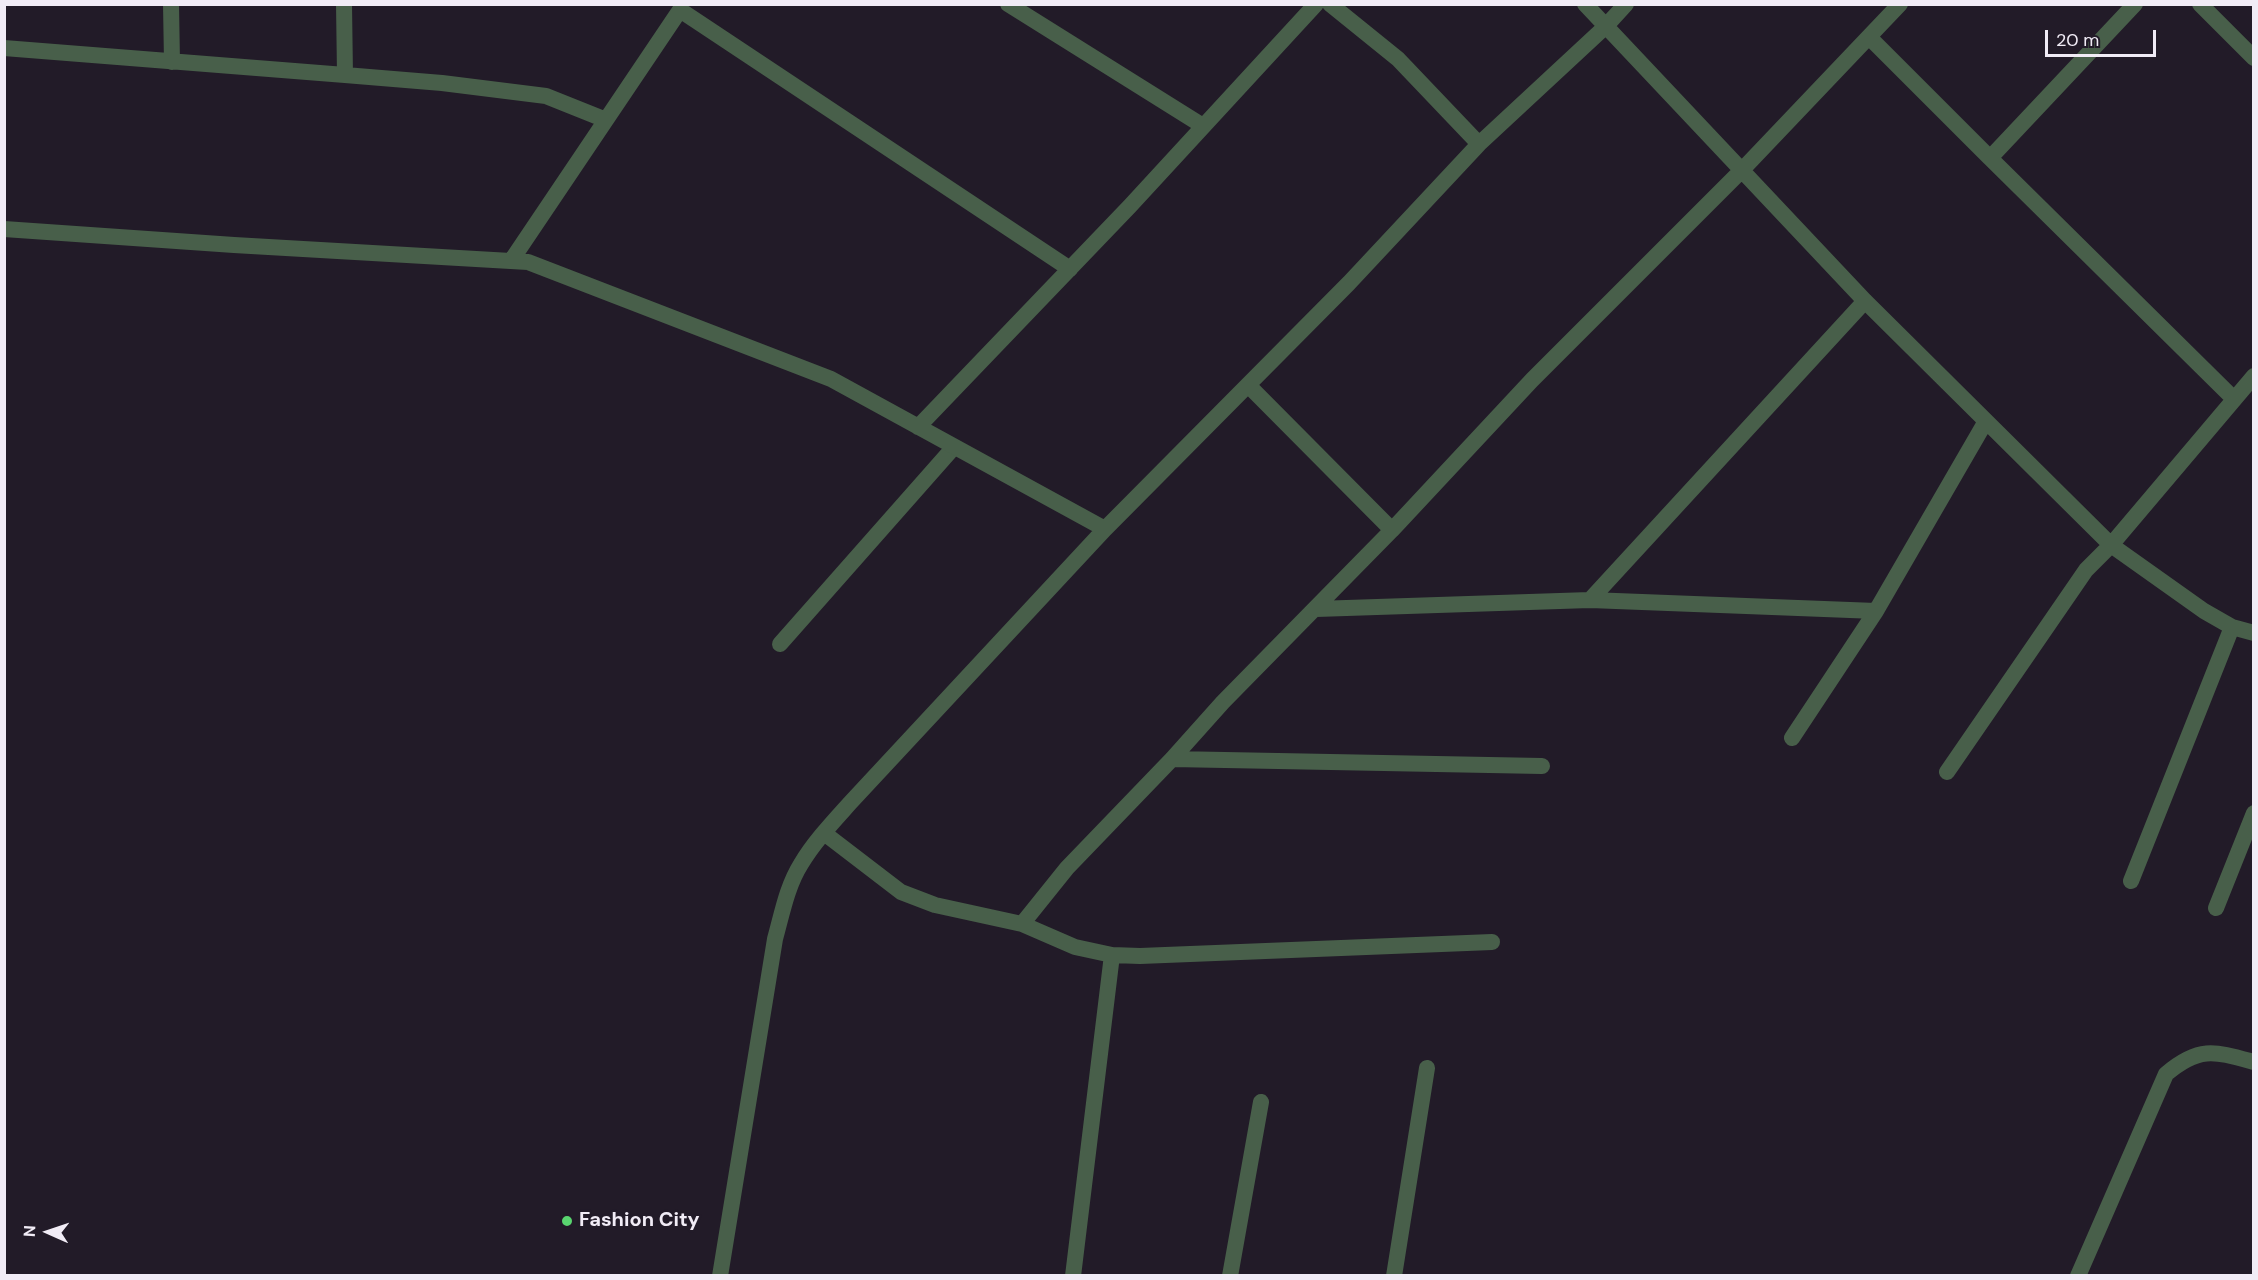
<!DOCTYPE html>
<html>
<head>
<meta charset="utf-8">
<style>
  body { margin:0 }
  #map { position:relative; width:2258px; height:1280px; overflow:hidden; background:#221b28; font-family:"DM Sans",sans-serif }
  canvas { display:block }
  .frame { position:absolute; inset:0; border:6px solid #f1ecf6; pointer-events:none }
  .north { position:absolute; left:18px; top:1202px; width:60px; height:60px; -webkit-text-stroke:4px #221b28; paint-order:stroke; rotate:273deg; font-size:16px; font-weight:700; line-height:24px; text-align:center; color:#f1ecf6 }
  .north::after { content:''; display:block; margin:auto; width:21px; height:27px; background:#f1ecf6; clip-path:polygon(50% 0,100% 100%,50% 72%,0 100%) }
  .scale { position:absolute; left:2045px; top:30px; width:111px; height:27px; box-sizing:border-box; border:3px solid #f1ecf6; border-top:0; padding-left:8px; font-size:18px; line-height:21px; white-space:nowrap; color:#f1ecf6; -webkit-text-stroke:4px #221b28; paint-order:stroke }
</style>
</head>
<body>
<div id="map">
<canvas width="2258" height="1280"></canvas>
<div class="frame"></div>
<div class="north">N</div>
<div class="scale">20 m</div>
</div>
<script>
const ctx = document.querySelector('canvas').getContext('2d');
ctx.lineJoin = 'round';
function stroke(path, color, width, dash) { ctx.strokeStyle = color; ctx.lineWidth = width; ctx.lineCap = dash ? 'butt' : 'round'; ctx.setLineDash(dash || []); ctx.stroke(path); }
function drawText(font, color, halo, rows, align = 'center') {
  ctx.font = font + ' "DM Sans",sans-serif'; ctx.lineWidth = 4.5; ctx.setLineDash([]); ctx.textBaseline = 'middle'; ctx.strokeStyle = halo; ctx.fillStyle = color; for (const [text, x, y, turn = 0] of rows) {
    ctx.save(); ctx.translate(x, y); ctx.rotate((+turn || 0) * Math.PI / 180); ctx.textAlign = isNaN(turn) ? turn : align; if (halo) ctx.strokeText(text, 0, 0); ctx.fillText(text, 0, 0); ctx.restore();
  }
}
const service = new Path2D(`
  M 780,644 L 954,447`);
const minor = new Path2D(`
  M 171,4 L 172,62
  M 1008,4 L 1203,126
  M 1330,4 L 1398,59 L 1479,144
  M 1585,4 L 1865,301 L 2111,545 L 2204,611 L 2232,627 L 2254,633
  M 2135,4 L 1990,158 L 2234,399
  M 2200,4 L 2254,58
  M 1869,37 L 1990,158
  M 4,48 L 345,75 L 344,4
  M 345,75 L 442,83 L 546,96 L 606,120
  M 4,229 L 234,245 L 528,262 L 831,379 L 1105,529
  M 511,261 L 680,10 L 1070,269
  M 1248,385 L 1392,530
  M 918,427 L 1130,206 L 1316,4
  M 1590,600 L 1865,301
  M 1316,609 L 1590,600 L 1876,611
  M 1792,738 L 1876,611 L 1986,421
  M 1172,759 L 1542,766
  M 1947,772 L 2086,570 L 2111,545 L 2254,376
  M 824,833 L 901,892 L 935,905 L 1022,924 L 1075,947 L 1112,955 L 1140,956 L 1492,942
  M 2131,881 L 2232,627
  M 2216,908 L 2254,813
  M 1022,924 L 1067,868 L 1172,759 L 1223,702 L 1392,530 L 1532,380 L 1742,170 L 1900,4
  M 720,1276 L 775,939 C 782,914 787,886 801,864 C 814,842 833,822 850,803 L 1105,529 L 1349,283 L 1479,144 L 1605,27 L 1626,4
  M 1073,1276 L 1112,955
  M 1230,1276 L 1261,1102
  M 1394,1276 L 1427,1068
  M 2078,1276 L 2166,1074 C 2199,1046 2214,1051 2254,1062`);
const markers = [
  [567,1221,6,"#59d56f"]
];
const poiNames = [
  ["Fashion City",579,1221]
];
stroke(service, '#485f4a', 16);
stroke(minor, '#485f4a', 16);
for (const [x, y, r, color] of markers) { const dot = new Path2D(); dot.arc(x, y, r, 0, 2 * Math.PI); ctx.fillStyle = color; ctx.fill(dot); stroke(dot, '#221b28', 2); }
drawText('bold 20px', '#f1ecf6', '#221b28', poiNames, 'left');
</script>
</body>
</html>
